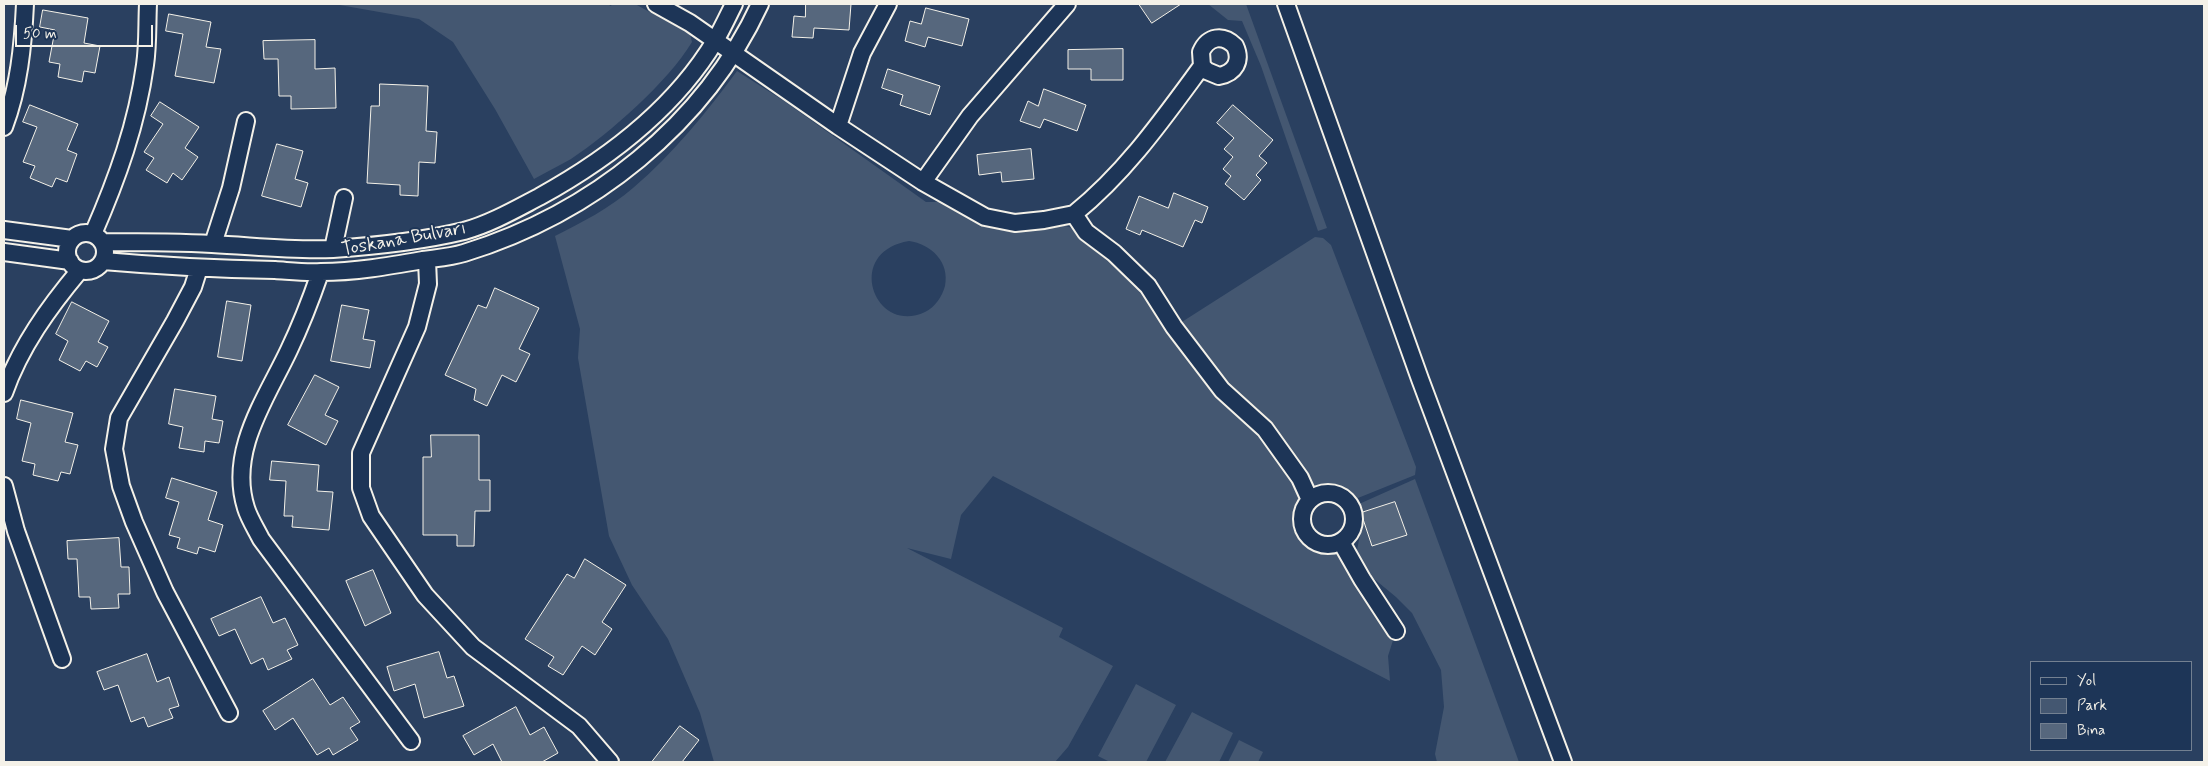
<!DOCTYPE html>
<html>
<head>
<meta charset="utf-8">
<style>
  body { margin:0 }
  #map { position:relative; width:2208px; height:766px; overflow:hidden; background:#2a4060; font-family:Mynerve,sans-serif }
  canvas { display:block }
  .frame { position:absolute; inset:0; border:5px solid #f4f1e8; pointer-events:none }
  .legend { position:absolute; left:2030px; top:661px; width:162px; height:90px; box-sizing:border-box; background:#1d3557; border:1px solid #738091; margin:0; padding:6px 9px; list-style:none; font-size:15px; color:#f4f1e8 }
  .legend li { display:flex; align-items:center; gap:10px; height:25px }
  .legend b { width:25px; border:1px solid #738091 }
  .scale { position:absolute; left:15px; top:25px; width:138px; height:22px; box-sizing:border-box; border:2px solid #f4f1e8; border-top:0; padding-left:6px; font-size:15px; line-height:18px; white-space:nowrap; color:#f4f1e8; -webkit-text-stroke:4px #1d3557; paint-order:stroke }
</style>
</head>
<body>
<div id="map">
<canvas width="2208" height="766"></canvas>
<div class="frame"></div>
<ul class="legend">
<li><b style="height:6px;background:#1d3557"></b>Yol</li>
<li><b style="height:14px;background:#445771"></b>Park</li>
<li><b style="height:14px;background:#56677d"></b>Bina</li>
</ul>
<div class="scale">50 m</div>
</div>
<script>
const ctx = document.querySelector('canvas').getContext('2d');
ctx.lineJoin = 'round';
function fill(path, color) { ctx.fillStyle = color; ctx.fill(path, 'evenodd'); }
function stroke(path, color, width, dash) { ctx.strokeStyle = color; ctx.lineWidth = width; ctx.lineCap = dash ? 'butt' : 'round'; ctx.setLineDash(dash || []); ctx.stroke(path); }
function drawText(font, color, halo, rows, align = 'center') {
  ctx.font = font + ' Mynerve,sans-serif'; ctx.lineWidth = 4; ctx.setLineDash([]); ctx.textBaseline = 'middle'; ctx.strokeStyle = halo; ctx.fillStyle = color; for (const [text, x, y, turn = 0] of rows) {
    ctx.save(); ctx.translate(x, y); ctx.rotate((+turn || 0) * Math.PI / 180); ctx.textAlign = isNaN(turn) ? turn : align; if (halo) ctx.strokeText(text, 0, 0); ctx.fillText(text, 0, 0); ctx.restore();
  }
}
const green = new Path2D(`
  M 334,4 L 607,4 L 611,6 L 612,4 L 635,4 L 690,34 L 692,42 C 668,82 610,133 571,159 C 559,166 546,172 534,179 L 495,109 L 453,42 L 419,19 Z
  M 1208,4 L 1246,4 L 1327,228 L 1318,231 L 1261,66 L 1242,21 L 1228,20 Z
  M 737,71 L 784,101 L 926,202 L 957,202 L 985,217 L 1044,220 L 1086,232 L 1114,253 L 1174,327 L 1315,237 L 1323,238 L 1331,245 L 1416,467 L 1415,475 L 1353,500 C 1346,494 1337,488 1327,487 C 1321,487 1317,489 1310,487 C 1310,490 1311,496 1310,499 C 1308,506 1302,510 1302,517 C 1300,540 1323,549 1341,542 L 1396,631 L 1388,656 L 1390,681 L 993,476 L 961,515 L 951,559 L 907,548 L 1063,628 L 1059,637 L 1113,666 L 1068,747 L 1055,762 L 714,762 L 700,713 L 668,639 L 632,585 L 609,536 L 578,358 L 580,329 L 555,236 C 581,223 610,208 633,188 C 673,154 706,113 737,71 ZM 909,241 C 931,244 950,262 945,286 C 942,297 935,307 925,312 C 875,336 843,252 909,241 Z
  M 1415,479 L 1519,762 L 1437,762 L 1435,754 L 1444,707 L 1441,670 L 1412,613 L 1396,597 L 1373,578 L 1357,550 L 1363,520 L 1359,504 Z
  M 1136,684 L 1176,705 L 1146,762 L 1110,762 L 1098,756 Z
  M 1192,712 L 1233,733 L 1219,762 L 1165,762 Z
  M 1239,740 L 1263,752 L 1258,762 L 1228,762 Z`);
const building = new Path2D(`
  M 806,4 L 851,4 L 849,30 L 814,28 L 813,38 L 792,37 L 794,16 L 805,17 Z
  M 1139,4 L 1181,4 L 1152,23 Z
  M 926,8 L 969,19 L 962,46 L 928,37 L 925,47 L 905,41 L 910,21 L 921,24 Z
  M 43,10 L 88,18 L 84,43 L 100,46 L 95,73 L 84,71 L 82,82 L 58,77 L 60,64 L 49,62 L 55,30 L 40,27 Z
  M 169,14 L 211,22 L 206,47 L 221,49 L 214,83 L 175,76 L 183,34 L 166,31 Z
  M 315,40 L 315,69 L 335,68 L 336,108 L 291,109 L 291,96 L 279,96 L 278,59 L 264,59 L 263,41 Z
  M 1123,49 L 1123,80 L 1091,80 L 1091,69 L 1068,69 L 1068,50 Z
  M 888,69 L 940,86 L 930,115 L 900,105 L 903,95 L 882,88 Z
  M 380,84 L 428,86 L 426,131 L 437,132 L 435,163 L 419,162 L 418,196 L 400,195 L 400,185 L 367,183 L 371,106 L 379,106 Z
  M 1044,89 L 1086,105 L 1077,131 L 1044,119 L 1040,128 L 1020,121 L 1028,101 L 1038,106 Z
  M 160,102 L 199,127 L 185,148 L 198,157 L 182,180 L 173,173 L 167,183 L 146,170 L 154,158 L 144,152 L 163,124 L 151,116 Z
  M 30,105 L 78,124 L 67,150 L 77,154 L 67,182 L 56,178 L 52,187 L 30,178 L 35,166 L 23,162 L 37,127 L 23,122 Z
  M 1233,105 L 1273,140 L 1259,156 L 1267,163 L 1256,175 L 1261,180 L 1244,200 L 1225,184 L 1231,176 L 1223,169 L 1233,157 L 1224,149 L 1234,138 L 1217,123 Z
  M 277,144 L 303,151 L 295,179 L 308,183 L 301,207 L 262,196 Z
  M 1031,149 L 1034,179 L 1002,182 L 1001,172 L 979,175 L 977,155 Z
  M 1174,193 L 1208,207 L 1202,223 L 1195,220 L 1183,247 L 1142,230 L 1140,235 L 1126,229 L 1139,196 L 1168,208 Z
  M 495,288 L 539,308 L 519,349 L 530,354 L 516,382 L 502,375 L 487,406 L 474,400 L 476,389 L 445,375 L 478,305 L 486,308 Z
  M 227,301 L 251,305 L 242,361 L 218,357 Z
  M 72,302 L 109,321 L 98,342 L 108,347 L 97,367 L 86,361 L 80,371 L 59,360 L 68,341 L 56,334 Z
  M 342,305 L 369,310 L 363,339 L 375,341 L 370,368 L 331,361 Z
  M 315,375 L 339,387 L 325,415 L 338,421 L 326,445 L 288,425 Z
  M 175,389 L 216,396 L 212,419 L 223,421 L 219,443 L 205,441 L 204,452 L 179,448 L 183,427 L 169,424 Z
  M 21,400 L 73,413 L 65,442 L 78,445 L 70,474 L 61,472 L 58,481 L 33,475 L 35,464 L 22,461 L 31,423 L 17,419 Z
  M 431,435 L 479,435 L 479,480 L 490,480 L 490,511 L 475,511 L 474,546 L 457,546 L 457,535 L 423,535 L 423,457 L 431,457 Z
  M 272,461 L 319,465 L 317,491 L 333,492 L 329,530 L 292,527 L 293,516 L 284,516 L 286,481 L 270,480 Z
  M 172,478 L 217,492 L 208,520 L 223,525 L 215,552 L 199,547 L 197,554 L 177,548 L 180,538 L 169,535 L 179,502 L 166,498 Z
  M 1395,502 L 1407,535 L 1372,546 L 1361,513 Z
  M 119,538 L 121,567 L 129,567 L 130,594 L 118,594 L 119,608 L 91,609 L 90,597 L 79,597 L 77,559 L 68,559 L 67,541 Z
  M 585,559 L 626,585 L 602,622 L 612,629 L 595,655 L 582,646 L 563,675 L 548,666 L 554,657 L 525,639 L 567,574 L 574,578 Z
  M 373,570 L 391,613 L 365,626 L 346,581 Z
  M 261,597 L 273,623 L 285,618 L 298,645 L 287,650 L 292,659 L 268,670 L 263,658 L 251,664 L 235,629 L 219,636 L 211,619 Z
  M 439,652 L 447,678 L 454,676 L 464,706 L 424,718 L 415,684 L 394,691 L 387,667 Z
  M 147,654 L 157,682 L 169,677 L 179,706 L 169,709 L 173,718 L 148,727 L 144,717 L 131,722 L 118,685 L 104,690 L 97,672 Z
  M 313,679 L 330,705 L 343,697 L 360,722 L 350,728 L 358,740 L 333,755 L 329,748 L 317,755 L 293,718 L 275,730 L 263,711 Z
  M 516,707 L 530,735 L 544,727 L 558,753 L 542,762 L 502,762 L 493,744 L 474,755 L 463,736 Z
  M 680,726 L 699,740 L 682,762 L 652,762 Z`);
const minor = new Path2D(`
  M 656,4 L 690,23 L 838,126 L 923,182 L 985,217 L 1015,223 L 1044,220 L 1074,214 L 1086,232 L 1114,253 L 1148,286 L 1174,327 L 1222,390 L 1265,429 L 1300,478 L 1310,500
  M 1286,4 L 1420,379 L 1563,762
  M 838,126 L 862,53 L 888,4
  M 4,127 C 19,87 23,46 25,4
  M 923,182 L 970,116 L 1067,4
  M 1074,214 C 1126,172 1163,119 1202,66 L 1207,71 L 1219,76 C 1235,73 1242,61 1235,46 C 1223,34 1208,36 1201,52 L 1202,66
  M 4,230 L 72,239
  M67 252a19 19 0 1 1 38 0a19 19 0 1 1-38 0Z
  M 93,234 C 117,179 137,124 145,65 C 148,45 147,24 148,4
  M 103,242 C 140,242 176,242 212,244 C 253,246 293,251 333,249 C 376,246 422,241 464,231 C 490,224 516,209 539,197 C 608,159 674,109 715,41 C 722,29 728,16 734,4
  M 213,244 L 231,188 L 246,121
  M 333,249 L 344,198
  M 4,252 L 70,261
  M 427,260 L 428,284 L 417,327 L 361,453 L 361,488 L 371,516 L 425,595 L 473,647 L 579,726 L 610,762
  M 103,261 C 160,266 217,269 275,270 C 290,271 305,273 321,272 C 355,272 389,266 423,260 C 437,258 451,257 464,253 C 591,214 704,125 760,4
  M 199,268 L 193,287 L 175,321 L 119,418 L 114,449 L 121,486 L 134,522 L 165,592 L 229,713
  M 320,273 C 311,299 301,325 289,350 C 266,399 228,451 246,508 C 249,518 256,529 261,539 L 411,741
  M 4,393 C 20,347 49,307 80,270
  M 4,486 L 16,531 L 62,659
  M1302 519a26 26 0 1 1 52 0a26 26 0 1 1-52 0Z
  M 1341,542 L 1362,579 L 1396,631`);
const streetNames = [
  ["Toskana Bulvarı",404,240,-10]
];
fill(green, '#445771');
fill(building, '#56677d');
stroke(building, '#f4f1e8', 1);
stroke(minor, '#f4f1e8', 20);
stroke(minor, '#1d3557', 16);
drawText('19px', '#f4f1e8', '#1d3557', streetNames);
</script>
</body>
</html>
